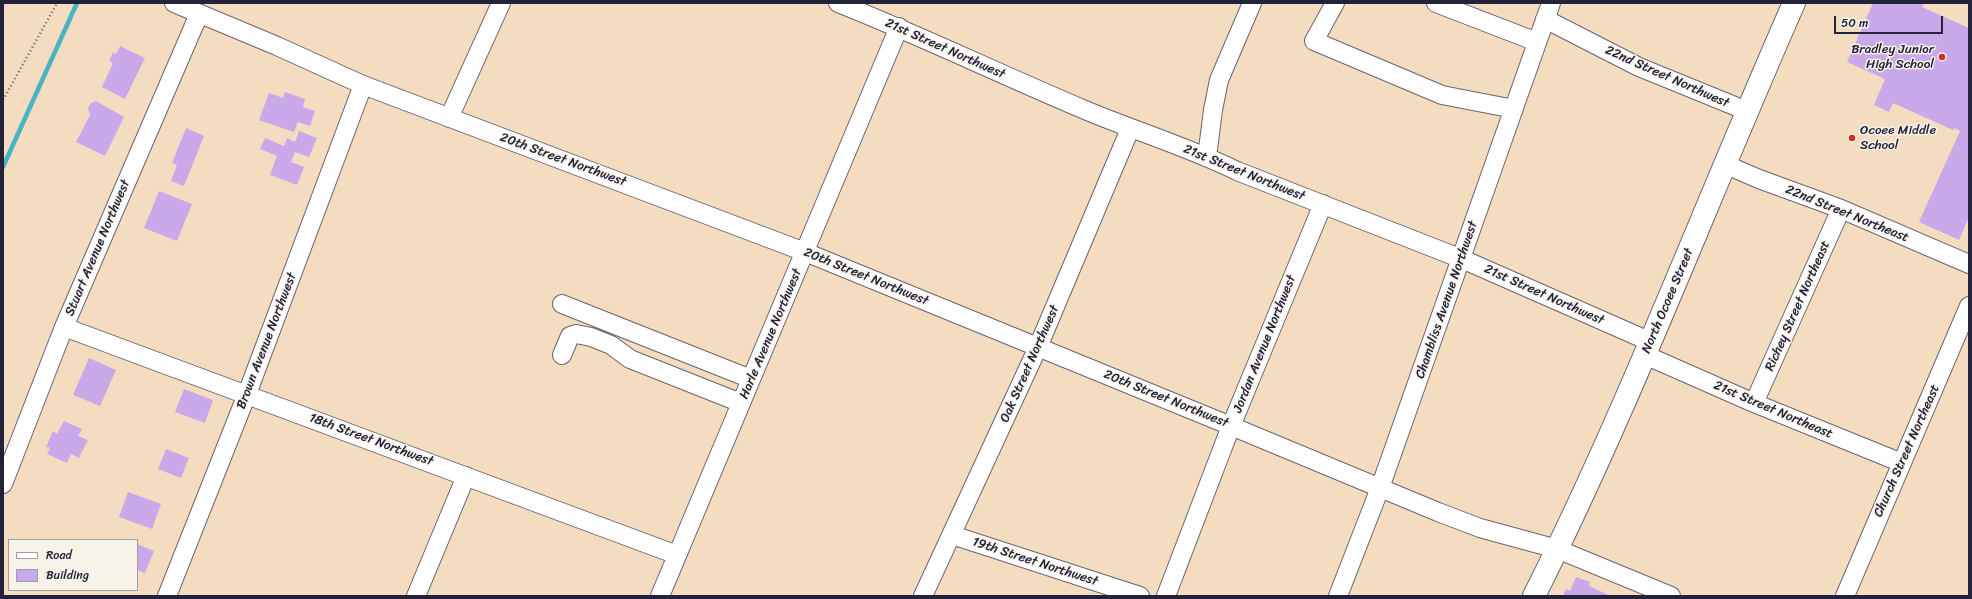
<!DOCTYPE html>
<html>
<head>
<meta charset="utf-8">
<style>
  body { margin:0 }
  #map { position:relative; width:1972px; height:599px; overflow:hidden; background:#f4dcc0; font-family:Sriracha,sans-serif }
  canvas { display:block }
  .frame { position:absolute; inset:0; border:4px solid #22223b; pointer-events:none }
  .legend { position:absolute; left:8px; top:539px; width:130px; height:52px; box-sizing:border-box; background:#f7f3e8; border:1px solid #a29fa3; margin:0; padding:5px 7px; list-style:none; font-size:12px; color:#22223b }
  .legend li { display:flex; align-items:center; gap:8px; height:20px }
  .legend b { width:20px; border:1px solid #a29fa3 }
  .scale { position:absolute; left:1834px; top:16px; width:109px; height:18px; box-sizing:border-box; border:2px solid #22223b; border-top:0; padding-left:5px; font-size:12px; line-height:14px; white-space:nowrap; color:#22223b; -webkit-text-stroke:3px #f7f3e8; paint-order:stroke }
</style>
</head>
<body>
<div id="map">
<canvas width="1972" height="599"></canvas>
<div class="frame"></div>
<ul class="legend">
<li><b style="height:5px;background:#fff"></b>Road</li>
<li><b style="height:11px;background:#caa9eb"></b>Building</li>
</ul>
<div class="scale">50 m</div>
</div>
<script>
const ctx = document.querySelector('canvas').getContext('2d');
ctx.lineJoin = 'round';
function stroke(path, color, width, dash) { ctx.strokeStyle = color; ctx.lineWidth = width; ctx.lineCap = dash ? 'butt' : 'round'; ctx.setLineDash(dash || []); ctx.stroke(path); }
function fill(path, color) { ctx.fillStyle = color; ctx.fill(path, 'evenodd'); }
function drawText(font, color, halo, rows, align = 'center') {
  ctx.font = font + ' Sriracha,sans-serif'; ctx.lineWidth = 3; ctx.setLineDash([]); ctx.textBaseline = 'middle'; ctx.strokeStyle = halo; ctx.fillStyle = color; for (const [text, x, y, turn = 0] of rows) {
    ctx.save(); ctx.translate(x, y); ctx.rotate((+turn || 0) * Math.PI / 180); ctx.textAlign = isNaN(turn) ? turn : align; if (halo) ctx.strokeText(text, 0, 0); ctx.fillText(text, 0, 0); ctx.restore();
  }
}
const stream = new Path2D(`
  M 3,167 L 77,3`);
const building = new Path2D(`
  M 1873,3 L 1924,3 L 1922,7 L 1969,28 L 1969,217 L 1959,240 L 1919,222 L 1960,131 L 1954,128 L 1953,130 L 1893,103 L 1889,112 L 1874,105 L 1885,79 L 1847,62 Z
  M 120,46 L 145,58 L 125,99 L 102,87 L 113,63 L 109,61 L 113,52 L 116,54 Z
  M 285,92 L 305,99 L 303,107 L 315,111 L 310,126 L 298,122 L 294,132 L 259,120 L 269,93 L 283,98 Z
  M 96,101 L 124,117 L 105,156 L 76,142 L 90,115 L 88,108 L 91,103 Z
  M 186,128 L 204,136 L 184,186 L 171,181 L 177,165 L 172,163 Z
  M 299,131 L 317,138 L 309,157 L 295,152 L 291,162 L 304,167 L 297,185 L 270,175 L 277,156 L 260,149 L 265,138 L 284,146 L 287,138 L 295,142 Z
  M 159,191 L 192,204 L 177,241 L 144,228 Z
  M 89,358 L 116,370 L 100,406 L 73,395 Z
  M 184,389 L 213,400 L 205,423 L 175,412 Z
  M 64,421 L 82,429 L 78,436 L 88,440 L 79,458 L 71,454 L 67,463 L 47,454 L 50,448 L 46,447 L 53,431 L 57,434 Z
  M 166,449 L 189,458 L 181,478 L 158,469 Z
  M 128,492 L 161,504 L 152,529 L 119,517 Z
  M 137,544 L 154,551 L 145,573 L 137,570 Z
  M 1576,577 L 1590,582 L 1589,586 L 1611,596 L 1563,596 L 1566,589 L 1570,591 Z`);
const path = new Path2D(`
  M 3,100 L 57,3`);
const minor = new Path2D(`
  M 174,3 L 277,46 L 363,85 L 805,252 L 1231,426 L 1438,512 L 1480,528 L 1557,549 L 1671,596
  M 838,3 C 921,36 1002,75 1085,110 C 1135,131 1188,147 1237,171 L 1462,259 L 1651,342
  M 1335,3 L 1314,41 L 1442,95 L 1514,109
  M 1436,3 L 1537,42
  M 1545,19 L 1639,67 L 1747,111
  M 449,118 L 501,3
  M 1207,157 L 1213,110 L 1219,80 L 1252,3
  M 1724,164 L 1759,179 L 1841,209 L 1969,264
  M 562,304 L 751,379
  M 64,327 L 677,555
  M 562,355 L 570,336 L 576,334 L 591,337 L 611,345 L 630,359 L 741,403
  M 1645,355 L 1754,403 L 1902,463
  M 1754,403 L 1841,209
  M 3,484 L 64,327 L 199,14
  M 952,535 L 1140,596
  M 167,596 L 247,394 L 363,85
  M 416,596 L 466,476
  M 660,596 L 899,27
  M 923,596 L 1038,347 L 1130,129
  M 1166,596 L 1231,426 L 1323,204
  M 1338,596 L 1380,488 L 1551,3
  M 1845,596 L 1969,306`);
const major = new Path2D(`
  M 1534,596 C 1631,403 1707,200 1794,3`);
const markers = [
  [1942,57,4,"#c8321e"],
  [1852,138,4,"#c8321e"]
];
const streetNames = [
  ["21st Street Northwest",945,49,24],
  ["22nd Street Northwest",1667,77,24],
  ["20th Street Northwest",563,160,20],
  ["21st Street Northwest",1244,173,22],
  ["22nd Street Northeast",1847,214,22],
  ["Stuart Avenue Northwest",98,248,-67],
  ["20th Street Northwest",866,277,22],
  ["21st Street Northwest",1544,295,24],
  ["Chambliss Avenue Northwest",1447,300,-71],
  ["North Ocoee Street",1668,301,-67],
  ["Richey Street Northeast",1798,306,-66],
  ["Harle Avenue Northwest",771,334,-67],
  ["Brown Avenue Northwest",267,341,-69],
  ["Jordan Avenue Northwest",1265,344,-68],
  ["Oak Street Northwest",1030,364,-66],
  ["20th Street Northwest",1166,399,22],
  ["21st Street Northeast",1773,410,23],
  ["18th Street Northwest",371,440,20],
  ["Church Street Northeast",1907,451,-66],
  ["19th Street Northwest",1035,562,18]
];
const poiNames = [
  ["Bradley Junior",1934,50],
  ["High School",1934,65],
  ["Ocoee Middle",1860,131,"left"],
  ["School",1860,146,"left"]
];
stroke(stream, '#47b3c5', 4.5);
fill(building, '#caa9eb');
stroke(minor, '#6c636a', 20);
stroke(major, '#6c636a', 24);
stroke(path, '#6c636a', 2.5, [1, 3]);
stroke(minor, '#fff', 18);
stroke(major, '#fff', 22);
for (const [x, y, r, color] of markers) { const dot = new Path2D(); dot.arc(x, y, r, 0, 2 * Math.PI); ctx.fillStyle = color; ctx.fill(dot); stroke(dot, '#f7f3e8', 1.5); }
drawText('13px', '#22223b', '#f7f3e8', streetNames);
drawText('13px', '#22223b', '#f7f3e8', poiNames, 'right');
</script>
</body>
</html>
